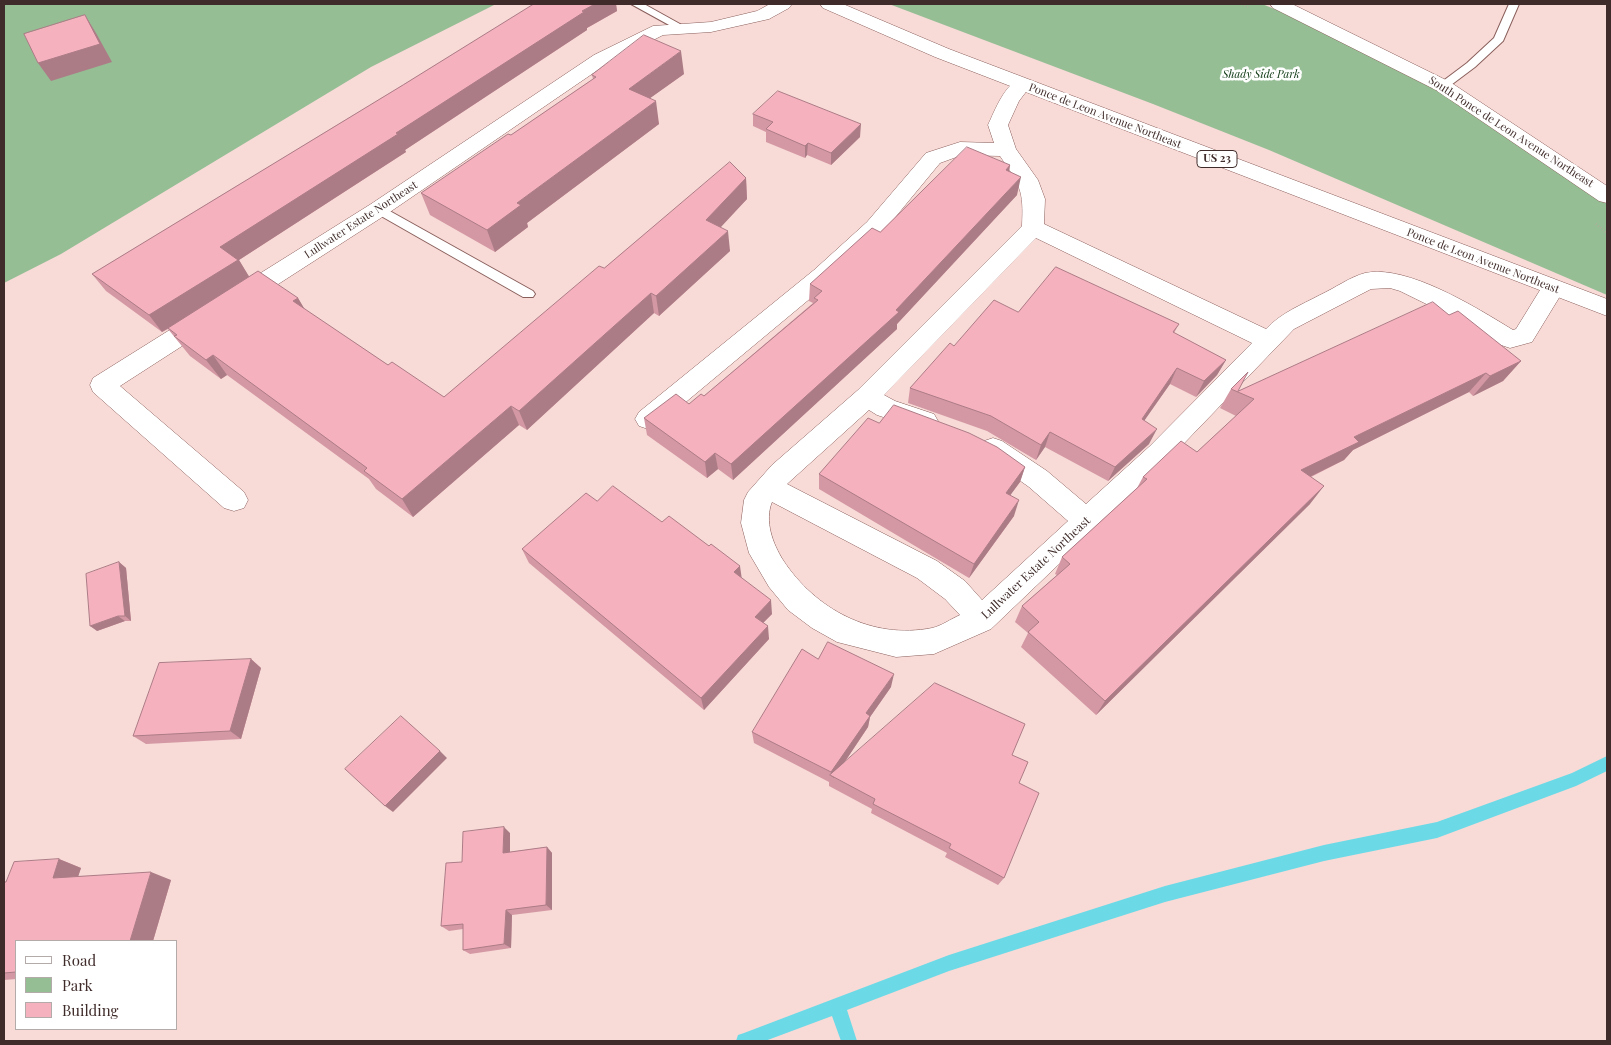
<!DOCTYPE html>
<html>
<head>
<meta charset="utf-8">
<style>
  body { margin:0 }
  #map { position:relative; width:1611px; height:1045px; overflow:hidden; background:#f8dad7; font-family:"Playfair Display",serif }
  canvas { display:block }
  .frame { position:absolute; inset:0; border:5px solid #3f2c2a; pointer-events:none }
  .legend { position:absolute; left:15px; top:940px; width:162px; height:90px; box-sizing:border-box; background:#fff; border:1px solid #b2abaa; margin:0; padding:6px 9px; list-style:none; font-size:15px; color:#3f2c2a }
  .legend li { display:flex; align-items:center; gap:10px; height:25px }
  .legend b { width:25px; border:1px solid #b2abaa }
</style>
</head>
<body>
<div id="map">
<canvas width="1611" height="1045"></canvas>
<div class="frame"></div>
<ul class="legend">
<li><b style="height:6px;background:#fff"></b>Road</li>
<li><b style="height:14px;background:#95be95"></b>Park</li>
<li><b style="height:14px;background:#f6b1bf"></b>Building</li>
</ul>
</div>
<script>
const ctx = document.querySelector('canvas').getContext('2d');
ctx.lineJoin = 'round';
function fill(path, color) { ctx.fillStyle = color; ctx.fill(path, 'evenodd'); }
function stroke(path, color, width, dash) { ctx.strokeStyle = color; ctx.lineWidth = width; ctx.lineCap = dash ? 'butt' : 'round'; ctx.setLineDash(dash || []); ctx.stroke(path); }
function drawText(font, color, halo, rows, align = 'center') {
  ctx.font = font + ' "Playfair Display",serif'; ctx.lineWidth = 5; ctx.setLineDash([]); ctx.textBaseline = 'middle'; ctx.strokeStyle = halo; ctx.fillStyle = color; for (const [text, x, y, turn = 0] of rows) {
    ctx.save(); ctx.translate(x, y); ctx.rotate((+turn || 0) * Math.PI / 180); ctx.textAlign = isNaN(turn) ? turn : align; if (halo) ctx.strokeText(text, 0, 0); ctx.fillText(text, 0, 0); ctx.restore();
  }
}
const green = new Path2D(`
  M 4,4 L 496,4 L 371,67 L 61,254 L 4,283 Z
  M 889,4 L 1262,4 L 1297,18 L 1447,95 L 1604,195 L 1607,198 L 1607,295 L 1269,150 L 1153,104 Z`);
const stream = new Path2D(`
  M 1607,756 L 1607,771 L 1576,786 L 1437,838 L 1324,861 L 1165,902 L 949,971 L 847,1010 L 857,1041 L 841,1041 L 832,1016 L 765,1041 L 736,1041 L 738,1035 L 744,1033 L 949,955 L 1165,886 L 1324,845 L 1437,822 L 1572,773 Z`);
const path = new Path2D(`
  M 1242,4 L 1250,8
  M 1596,224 L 1607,233`);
const lane = new Path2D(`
  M 631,4 L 644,4 L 689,29 L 688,31 L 680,31 Z
  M 1509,4 L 1519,4 L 1503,41 L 1475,67 L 1447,88 L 1439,88 L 1437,86 L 1439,84 L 1467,63 L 1494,38 Z
  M 379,205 L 533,291 L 535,294 L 533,297 L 523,297 L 374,212 L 373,209 L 374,206 Z`);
const street = new Path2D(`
  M 770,4 L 792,4 L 789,8 L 769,19 L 711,32 L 663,35 L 608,63 L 387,214 L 120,386 L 244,492 L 248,500 L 244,508 L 234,511 L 224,508 L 93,392 L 90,385 L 93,378 L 371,204 L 594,55 L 653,26 L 711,22 L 757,11 Z
  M 1270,4 L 1292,4 L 1450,82 L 1607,186 L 1607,203 L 1599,201 L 1436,90 L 1273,8 Z
  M 1022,78 L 1029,80 L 1032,84 L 1019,101 L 1008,125 L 1016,149 L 1038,180 L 1045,199 L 1044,224 L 1266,329 C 1281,313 1301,305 1320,295 C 1335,288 1350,277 1365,273 C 1407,264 1477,308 1513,330 L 1516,329 L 1545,282 L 1553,280 L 1561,282 L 1565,288 L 1532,342 L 1510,348 L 1501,345 L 1469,325 L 1400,291 L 1390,288 L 1371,289 L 1294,329 L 1168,460 L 991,629 L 934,654 L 896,657 L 837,642 L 812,628 L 788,610 L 769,587 L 749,553 L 741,523 L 744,500 L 748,492 L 772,465 L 858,390 L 1022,226 C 1024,190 1020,185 1000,156 L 962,155 L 940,163 L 883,232 L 830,282 L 657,426 L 648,429 L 639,426 L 635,419 L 639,412 L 814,270 L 867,222 L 926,153 L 960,142 L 994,143 L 988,125 C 995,110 1005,83 1022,78 ZM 1036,238 L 1252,343 L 1150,446 L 1086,504 L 1047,471 L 1002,441 L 993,438 L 984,441 L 980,448 L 984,455 L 1029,487 L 1068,521 L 982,600 L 965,581 L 937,561 L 787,484 L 869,410 L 877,415 L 925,431 L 934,428 L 938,421 L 934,414 L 895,401 L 884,395 ZM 772,502 L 917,578 L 945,599 L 960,615 C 951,619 941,626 932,628 C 872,640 815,609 783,560 C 773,544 764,521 772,502 Z`);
const highway = new Path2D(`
  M 820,4 L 843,4 L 949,49 L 1607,299 L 1607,316 L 935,57 L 823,8 Z`);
const wall = new Path2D(`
  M 534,4 L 616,4 L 617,11 L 587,28 L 587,30 L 405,150 L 406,152 L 239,260 L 249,277 L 298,298 L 304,309 L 388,365 L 444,397 L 604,268 L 746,178 L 747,199 L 720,227 L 730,251 L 659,316 L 654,313 L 527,430 L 519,425 L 413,517 L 376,489 L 369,479 L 227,375 L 221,379 L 190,356 L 168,329 L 162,332 L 106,291 L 92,274 L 403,85 Z
  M 684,74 L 650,98 L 659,124 L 527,223 L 528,227 L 495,252 L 430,215 L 421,193 L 511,135 L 593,79 L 592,75 Z
  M 753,114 L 860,137 L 831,165 L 807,155 L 805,158 L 766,142 L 766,132 L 753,126 Z
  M 1010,165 L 1009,172 L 1017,195 L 897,324 L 897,329 L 733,480 L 718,469 L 707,478 L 647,435 L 644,418 L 689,404 L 704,396 L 813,303 L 809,301 L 810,284 L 880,232 Z
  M 1018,312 L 1179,324 L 1174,333 L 1226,360 L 1217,375 L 1196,397 L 1170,384 L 1144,420 L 1149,444 L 1108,481 L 1045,447 L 1036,460 L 987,431 L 908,403 L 910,388 L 954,346 Z
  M 1449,315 L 1521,361 L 1503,381 L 1473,396 L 1469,392 L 1353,450 L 1344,460 L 1311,477 L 1310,504 L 1096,715 L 1021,647 L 1028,633 L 1015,622 L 1022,606 L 1057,575 L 1055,574 L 1062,557 L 1137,488 L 1143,477 L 1197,452 L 1236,416 L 1220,408 L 1231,389 L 1238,391 Z
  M 879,423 L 1025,467 L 1020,482 L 1010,495 L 1014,516 L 969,578 L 819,489 L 819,474 Z
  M 597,501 L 662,522 L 742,578 L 772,614 L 763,623 L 769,639 L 704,710 L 529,563 L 522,549 Z
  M 119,562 L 126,568 L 131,621 L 125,621 L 97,631 Z
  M 251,659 L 261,668 L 241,739 L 146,744 L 133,736 Z
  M 891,687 L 870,717 L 868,727 L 844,763 L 1012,755 L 1019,783 L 1004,878 L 998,885 L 945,857 L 947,853 L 871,813 L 872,809 L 829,786 L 829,782 L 754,743 L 752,732 Z
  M 510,833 L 510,852 L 547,847 L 552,853 L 552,910 L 512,915 L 511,948 L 470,954 L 463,950 L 463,929 L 449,931 L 441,926 L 462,862 Z
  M 59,859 L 81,868 L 78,876 L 171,880 L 153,941 L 16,941 L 16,979 L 4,980 L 4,882 L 6,882 Z`);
const shadedWall = new Path2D(`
  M 595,4 L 616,4 L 617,11 L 587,28 L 587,30 L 405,150 L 406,152 L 239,260 L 250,278 L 162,332 L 149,315 L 220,247 L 582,11 Z
  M 85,15 L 96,33 L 112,62 L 51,81 L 38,63 Z
  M 681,51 L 684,74 L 632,111 L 629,89 Z
  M 656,101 L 659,124 L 527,223 L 528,227 L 495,252 L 487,230 L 517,203 Z
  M 861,124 L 860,137 L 831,165 L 831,153 Z
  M 808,143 L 807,155 L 805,158 L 805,146 Z
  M 1010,165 L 1007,183 L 1006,170 Z
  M 1021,177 L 1017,195 L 897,324 L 897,329 L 733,480 L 731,464 L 896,310 Z
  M 746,178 L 747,199 L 708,241 L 706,220 Z
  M 728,231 L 730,251 L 659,316 L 656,296 Z
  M 651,293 L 654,313 L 527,430 L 519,411 Z
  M 298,298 L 310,318 L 293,301 Z
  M 213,355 L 227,375 L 221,379 L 206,360 Z
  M 1226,360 L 1217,375 L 1196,397 L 1204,381 Z
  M 1521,361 L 1503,381 L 1473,396 L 1490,376 Z
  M 1177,368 L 1170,384 L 1135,434 L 1142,419 Z
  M 1486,373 L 1469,392 L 1353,450 L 1344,460 L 1287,488 L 1301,470 L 1354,437 Z
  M 511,406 L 519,425 L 413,517 L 402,499 Z
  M 1157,429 L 1149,444 L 1108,481 L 1115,467 Z
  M 1050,432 L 1045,447 L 1036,460 L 1041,445 Z
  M 715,453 L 718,469 L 707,478 L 705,462 Z
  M 1025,467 L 1020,482 L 1001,508 L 1006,493 Z
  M 1324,486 L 1310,504 L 1096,715 L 1105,701 Z
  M 1019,500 L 1014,516 L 969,578 L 974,564 Z
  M 119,562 L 126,568 L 131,621 L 125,616 Z
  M 740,566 L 742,580 L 734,572 Z
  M 771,600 L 772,614 L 756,630 L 755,617 Z
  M 118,616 L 125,621 L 97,631 L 90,626 Z
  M 768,626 L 769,639 L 704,710 L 701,698 Z
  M 251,659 L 261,668 L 241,739 L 230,731 Z
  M 894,674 L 891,687 L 870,717 L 868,727 L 834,778 L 831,776 L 831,772 L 866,713 Z
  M 440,751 L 447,758 L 393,812 L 385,806 Z
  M 504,827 L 510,833 L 510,858 L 503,853 Z
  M 547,847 L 552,853 L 552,910 L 546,905 Z
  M 59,859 L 81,868 L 75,886 L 53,878 Z
  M 151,872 L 171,880 L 153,941 L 130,941 Z
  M 506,910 L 512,915 L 511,948 L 504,944 Z`);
const building = new Path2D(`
  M 534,4 L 595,4 L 582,11 L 584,12 L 396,133 L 398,134 L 220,247 L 238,260 L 149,315 L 92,274 L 403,85 Z
  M 85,15 L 100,44 L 38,63 L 24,34 Z
  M 644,35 L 681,51 L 629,89 L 656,101 L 517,203 L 521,205 L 487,230 L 421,193 L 508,134 L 511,135 L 596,77 L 592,75 Z
  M 778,91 L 861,124 L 831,153 L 808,143 L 805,146 L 766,129 L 773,122 L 753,114 Z
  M 967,147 L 1010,165 L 1006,170 L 1021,177 L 896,310 L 899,312 L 731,464 L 715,453 L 705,462 L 644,418 L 676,394 L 689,404 L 701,394 L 704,396 L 818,300 L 814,298 L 822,291 L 810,284 L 872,228 L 880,232 Z
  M 730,162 L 746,178 L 706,220 L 728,231 L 656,296 L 651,293 L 519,411 L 511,406 L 402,499 L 364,471 L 367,468 L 213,355 L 206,360 L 174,336 L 177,335 L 168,328 L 258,271 L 298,298 L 293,301 L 388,365 L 392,362 L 444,397 L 599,266 L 604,268 Z
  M 1056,267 L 1179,324 L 1173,332 L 1226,360 L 1204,381 L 1177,368 L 1142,419 L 1157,429 L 1115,467 L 1050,432 L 1041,445 L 991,416 L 910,388 L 950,343 L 954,346 L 994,300 L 1018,312 Z
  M 1433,302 L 1449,315 L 1458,311 L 1521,361 L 1490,376 L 1486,373 L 1354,437 L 1359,442 L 1301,470 L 1324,486 L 1105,701 L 1028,632 L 1039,622 L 1022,606 L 1070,564 L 1062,557 L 1147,479 L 1143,477 L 1181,441 L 1197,452 L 1254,399 L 1231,389 L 1248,372 L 1238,391 Z
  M 894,405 L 969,433 L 997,447 L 1025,467 L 1006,493 L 1019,500 L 974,564 L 819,474 L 868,418 L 879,423 Z
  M 613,486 L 662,522 L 669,516 L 709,546 L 711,544 L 740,566 L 734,572 L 771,600 L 755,617 L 768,626 L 701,698 L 522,549 L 586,493 L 597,501 Z
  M 119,562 L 125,616 L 118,616 L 90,626 L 86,574 Z
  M 828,642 L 894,674 L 866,713 L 870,716 L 831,772 L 752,732 L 802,649 L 818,659 Z
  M 251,659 L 230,731 L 133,736 L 159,663 Z
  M 935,683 L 1025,724 L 1012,755 L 1028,762 L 1019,783 L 1039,793 L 1004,878 L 949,848 L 951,844 L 873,804 L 875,799 L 830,775 Z
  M 401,716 L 440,751 L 385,806 L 345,769 Z
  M 504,827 L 503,853 L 547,847 L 546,905 L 506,910 L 504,944 L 463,950 L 463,924 L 441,926 L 446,863 L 462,862 L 463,832 Z
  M 59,859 L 53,878 L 151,872 L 130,941 L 16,941 L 16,972 L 4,973 L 4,882 L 6,882 L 14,862 Z`);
const farParknames = [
  ["Shady Side Park",1261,75]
];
const farStreetnames = [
  ["Ponce de Leon Avenue Northeast",1105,116,21],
  ["South Ponce de Leon Avenue Northeast",1511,132,33],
  ["Lullwater Estate Northeast",361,220,-33],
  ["Ponce de Leon Avenue Northeast",1483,261,21]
];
const shields = [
  [1217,159,40]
];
const shieldNames = [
  ["US 23",1217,159]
];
const streetNames = [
  ["Lullwater Estate Northeast",1036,568,-43]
];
fill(green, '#95be95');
fill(stream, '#6bdae6');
stroke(lane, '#895f5b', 2);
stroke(street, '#895f5b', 1);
stroke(highway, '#895f5b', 1);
stroke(path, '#bfa4a1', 2.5, [0.5, 2.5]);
fill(lane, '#fff');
fill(street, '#fff');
fill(highway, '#fff');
fill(wall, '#d498a4');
fill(shadedWall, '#ac7c86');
fill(building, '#f6b1bf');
stroke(building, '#ac7c86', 1);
drawText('italic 11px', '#0b3610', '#fff', farParknames);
drawText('11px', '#3f2c2a', '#fff', farStreetnames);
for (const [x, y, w] of shields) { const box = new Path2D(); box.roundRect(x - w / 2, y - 8.5, w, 17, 4); ctx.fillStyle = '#fff'; ctx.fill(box); stroke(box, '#3f2c2a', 1); }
drawText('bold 11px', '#3f2c2a', null, shieldNames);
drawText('12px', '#3f2c2a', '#fff', streetNames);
</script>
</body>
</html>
